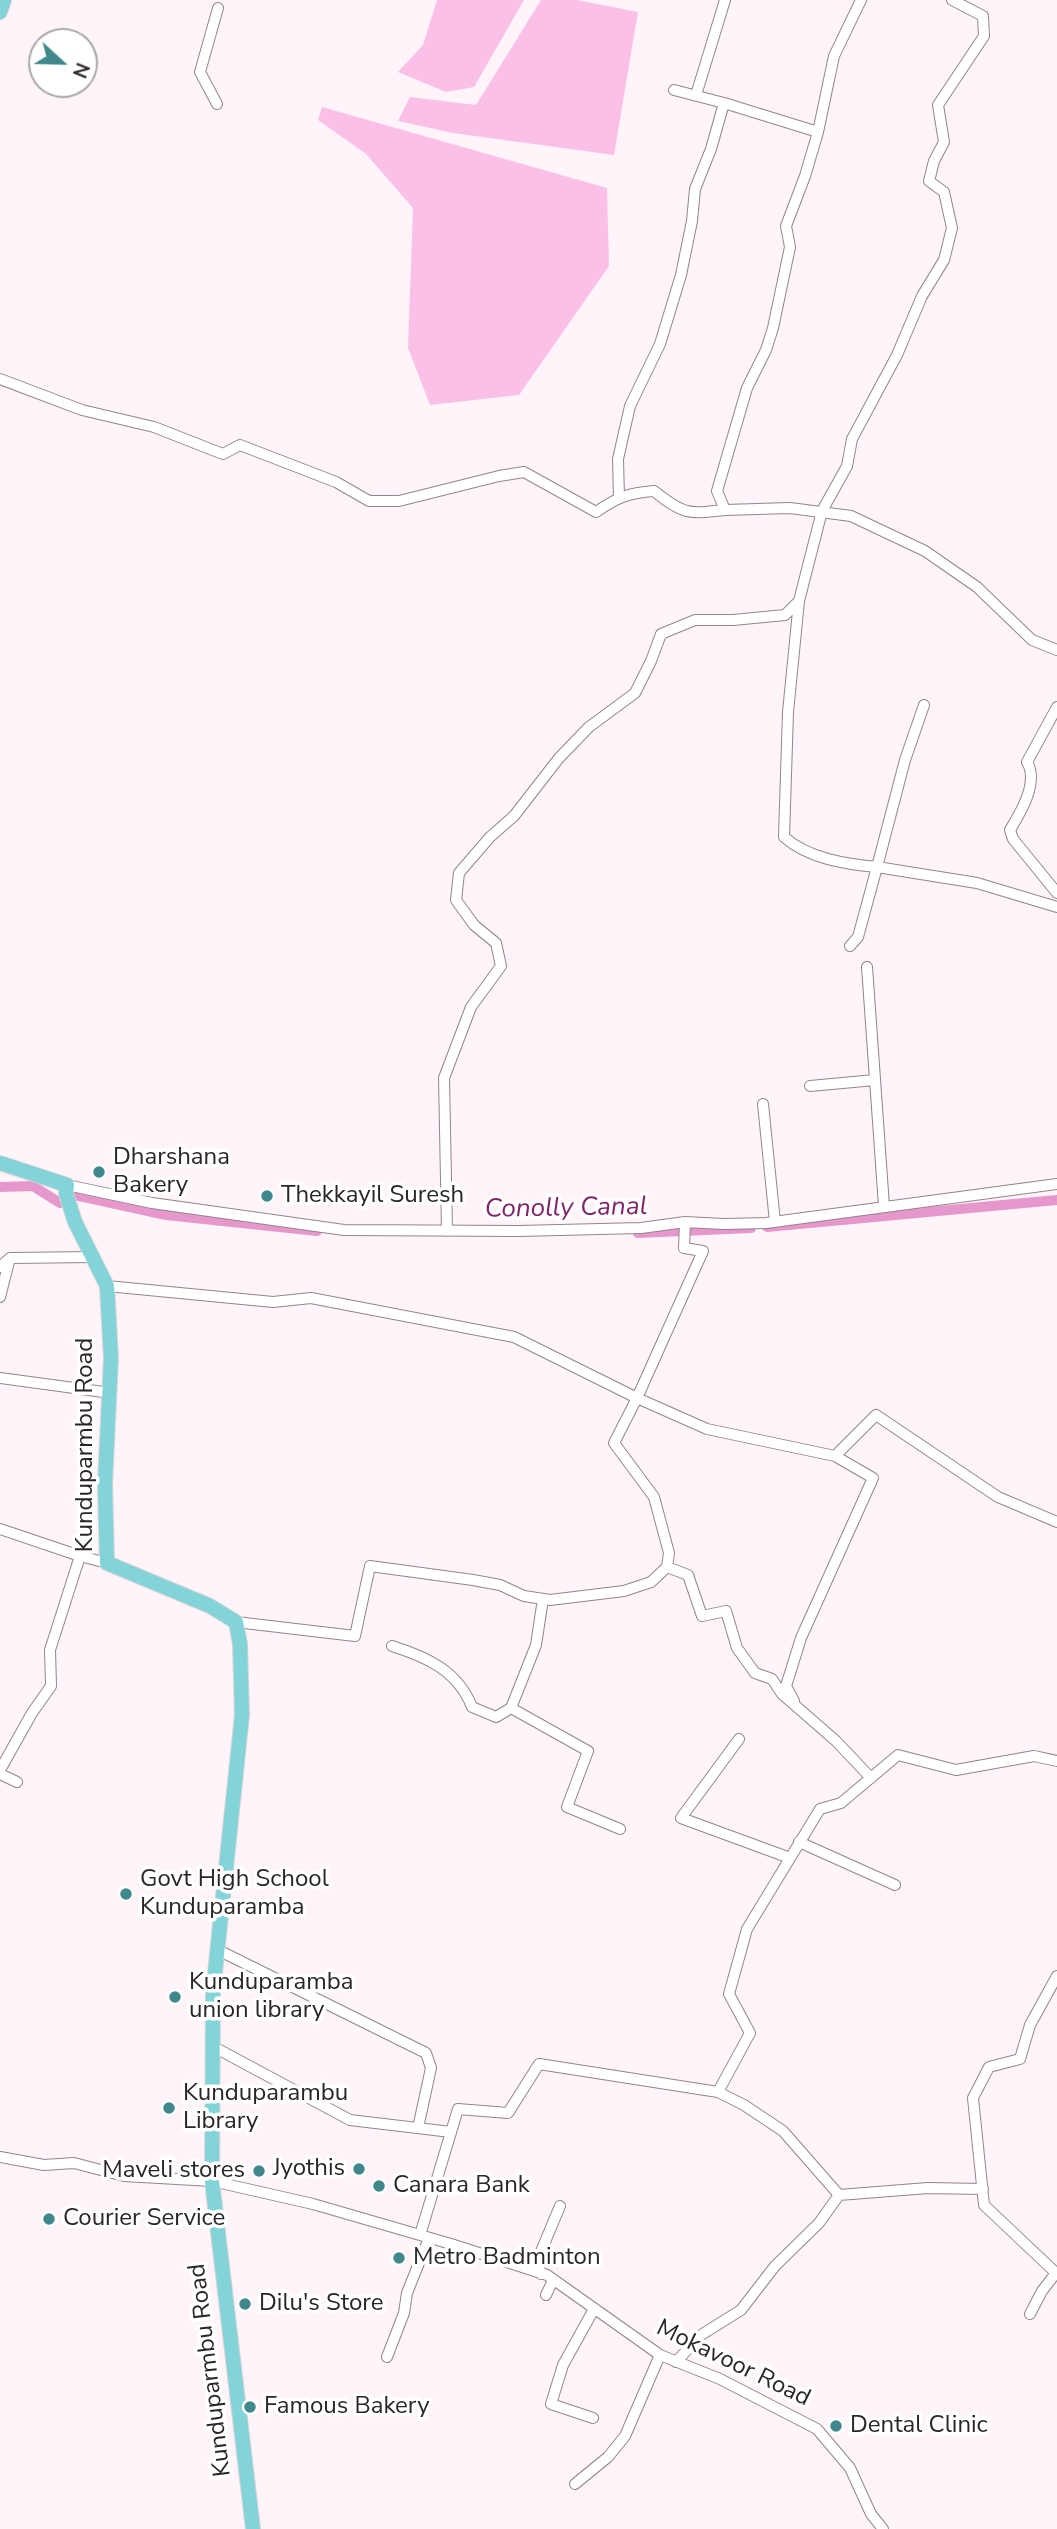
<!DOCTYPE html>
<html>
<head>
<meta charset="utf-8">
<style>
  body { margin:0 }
  #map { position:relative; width:1057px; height:2529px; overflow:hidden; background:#fef4fa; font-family:"Nunito Sans",sans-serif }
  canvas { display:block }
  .north { position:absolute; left:28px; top:28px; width:70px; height:70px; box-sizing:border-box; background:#fff; border:2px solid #aaa8a9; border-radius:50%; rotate:112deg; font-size:19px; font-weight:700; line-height:28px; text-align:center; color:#2b2529 }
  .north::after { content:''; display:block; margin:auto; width:24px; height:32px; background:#40888c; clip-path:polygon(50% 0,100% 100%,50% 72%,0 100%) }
</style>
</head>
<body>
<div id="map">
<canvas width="1057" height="2529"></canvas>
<div class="north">N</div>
</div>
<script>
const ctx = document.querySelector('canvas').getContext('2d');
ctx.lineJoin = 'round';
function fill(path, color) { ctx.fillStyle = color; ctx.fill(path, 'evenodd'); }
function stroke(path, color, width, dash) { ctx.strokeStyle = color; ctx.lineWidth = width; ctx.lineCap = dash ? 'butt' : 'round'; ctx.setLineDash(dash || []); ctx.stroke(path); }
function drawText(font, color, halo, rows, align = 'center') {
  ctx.font = font + ' "Nunito Sans",sans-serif'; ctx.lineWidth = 7; ctx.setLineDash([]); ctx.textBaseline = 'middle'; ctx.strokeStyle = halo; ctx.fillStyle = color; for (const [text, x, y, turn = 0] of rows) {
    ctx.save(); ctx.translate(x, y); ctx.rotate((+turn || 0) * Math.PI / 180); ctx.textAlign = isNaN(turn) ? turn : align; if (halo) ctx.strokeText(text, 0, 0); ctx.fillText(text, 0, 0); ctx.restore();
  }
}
const green = new Path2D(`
  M 437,0 L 524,0 L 474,87 L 446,92 L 398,72 L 423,45 Z
  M 541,0 L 577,0 L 638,12 L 614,155 L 453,133 L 398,121 L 410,97 L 476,105 Z
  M 322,107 L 607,188 L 609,266 L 519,395 L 430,405 L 408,348 L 413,208 L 366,154 L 318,120 Z`);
const canal = new Path2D(`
  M 0,1187 L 33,1186 L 60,1203 L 75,1195 L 166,1215 L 317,1231
  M 767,1227 L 1057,1200
  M 638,1233 L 751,1228`);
const minor = new Path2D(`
  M 861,0 L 834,56 L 818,132 L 805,176 L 786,226 L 790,247 L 773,328 L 766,350 L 747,388 L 717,491 L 725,510 L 790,508 L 851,516 L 925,551 L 977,587 L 1032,640 L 1057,650
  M 696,95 L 725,0
  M 724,103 L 818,132
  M 217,104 L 200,72 L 218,8
  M 0,379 L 82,410 L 154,427 L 223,454 L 240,445 L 336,482 L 369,501 L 399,501 L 499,476 L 524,472 L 596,512 C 618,497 628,493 654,491 C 684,515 688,514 725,510
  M 619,497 L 618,459 L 630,406 L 660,344 L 681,275 L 692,221 L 695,189 L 711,149 L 724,103 L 674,90
  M 799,601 L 788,712 L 784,837 C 809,859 846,864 877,867 L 858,937 L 850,946
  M 924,705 L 905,760 L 877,867 L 977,883 L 1057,907
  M 1057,707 L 1027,762 C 1039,782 1021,812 1010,830 L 1013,839 L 1057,893
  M 867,967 L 884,1206
  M 810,1086 L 875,1080
  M 763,1104 L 775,1222
  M 67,1185 L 152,1203 L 344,1230 L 518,1231 L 641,1228 L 685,1222 L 724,1224 L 766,1223 L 1057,1184
  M 685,1222 L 684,1248 L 703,1251 L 637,1398 L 614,1443 L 654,1497 L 669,1553 L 667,1567 L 688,1575 L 702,1616 L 726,1611 L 737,1648 L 755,1673 L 772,1679 L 782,1694 L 836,1741 L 871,1778
  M 447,1231 L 444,1078 L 471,1007 L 501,966 L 496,943 L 474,925 L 456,900 L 459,873 L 490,837 L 514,816 L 559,758 L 589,727 L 635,693 L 651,661 L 661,634 L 695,620 L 733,620 L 785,615 L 799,601 L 822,511 L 847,466 L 852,439 L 897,355 L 922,296 L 944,260 L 952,228 L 944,192 L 929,181 L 934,161 L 944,142 L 938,105 L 984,36 L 983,16 L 952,0
  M 0,1267 L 10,1258 L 92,1257
  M 107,1286 L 273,1302 L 311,1298 L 514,1337 L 637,1398 L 707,1429 L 835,1456 L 876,1415 L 998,1497 L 1057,1522
  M 0,1297 L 10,1258
  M 0,1378 L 111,1393
  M 0,1529 L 80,1556 L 107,1563
  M 236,1622 L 355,1636 L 370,1566 L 473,1580 L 500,1585 L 524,1596 L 550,1600 L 624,1591 L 651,1582 L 667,1567
  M 392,1646 C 427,1657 458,1671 472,1707 L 496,1717 L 511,1708 L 536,1645 L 543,1599
  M 794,1701 L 786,1686 L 801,1638 L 873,1478 L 835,1456
  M 511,1708 L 588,1751 L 567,1807 L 620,1829
  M 739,1739 L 681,1818 L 790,1858
  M 0,1770 L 32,1713 L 51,1686 L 50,1650 L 80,1556
  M 0,1774 L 17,1782
  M 799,1842 L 895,1885
  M 218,1950 L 426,2053 L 431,2068 L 418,2128
  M 1057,1976 L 1030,2025 L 1020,2059 L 989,2067 L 973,2098 L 984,2205 L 1056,2273 L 1057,2272
  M 212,2046 L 350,2120 L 451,2132
  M 718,2092 L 744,2105 L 783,2131 L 839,2195
  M 0,2157 L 44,2165 L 74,2163 L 124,2176 L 212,2181 L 313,2204 L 451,2244 L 547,2275 L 660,2355 L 720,2379 L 817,2429 L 850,2468 L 871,2514 L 883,2529
  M 420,2235 L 458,2109 L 508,2113 L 539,2064 L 718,2092 L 750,2033 L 729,1994 L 747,1929 L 820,1809 L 841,1803 L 898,1755 L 956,1770 L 1034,1756 L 1057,1761
  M 541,2274 L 537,2261 L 560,2206
  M 546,2295 L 553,2280
  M 1030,2314 L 1042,2291 L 1056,2273
  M 387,2357 L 404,2313 L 407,2293 L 429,2238
  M 676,2362 L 701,2335 L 741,2310 L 775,2266 L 819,2223 L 839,2195 L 928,2188 L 983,2189
  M 593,2418 L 551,2404 L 563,2365 L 594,2309
  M 575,2484 L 608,2457 L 625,2436 L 660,2355`);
const major = new Path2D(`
  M 0,12 L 4,0
  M 0,1163 L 67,1185 L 66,1194 L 75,1222 L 107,1286 L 111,1358 L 105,1484 L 107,1563 L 210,1606 L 236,1622 L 240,1644 L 242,1715 L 213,1992 L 212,2181 L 253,2529`);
const markers = [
  [99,1172,7,"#40888c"],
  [267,1196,7,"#40888c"],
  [126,1894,7,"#40888c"],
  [175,1997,7,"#40888c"],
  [169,2108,7,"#40888c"],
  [359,2169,7,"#40888c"],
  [259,2171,7,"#40888c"],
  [379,2186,7,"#40888c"],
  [49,2219,7,"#40888c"],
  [399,2258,7,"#40888c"],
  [245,2304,7,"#40888c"],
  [250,2407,7,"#40888c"],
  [836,2426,7,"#40888c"]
];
const poiNames = [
  ["Dharshana",113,1158],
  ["Bakery",113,1186],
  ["Thekkayil Suresh",281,1196],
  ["Govt High School",140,1880],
  ["Kunduparamba",140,1908],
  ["Kunduparamba",189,1983],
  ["union library",189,2011],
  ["Kunduparambu",183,2094],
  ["Library",183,2122],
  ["Jyothis",345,2169,"right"],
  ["Maveli stores",245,2171,"right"],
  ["Canara Bank",393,2186],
  ["Courier Service",63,2219],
  ["Metro Badminton",413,2258],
  ["Dilu's Store",259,2304],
  ["Famous Bakery",264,2407],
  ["Dental Clinic",850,2426]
];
const streetNames = [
  ["Kunduparmbu Road",86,1445,-90],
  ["Mokavoor Road",733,2364,26],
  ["Kunduparmbu Road",211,2370,-97]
];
const waterNames = [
  ["Conolly Canal",566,1209,-1]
];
fill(green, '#fbc0e7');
stroke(canal, '#e698cd', 10);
stroke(minor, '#93848d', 12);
stroke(major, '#d5d3d4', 16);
stroke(minor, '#fff', 10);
stroke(major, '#83d4d9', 14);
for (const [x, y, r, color] of markers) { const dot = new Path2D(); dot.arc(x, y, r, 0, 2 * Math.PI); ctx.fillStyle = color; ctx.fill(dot); stroke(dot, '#fff', 2.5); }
drawText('24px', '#2b2529', '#fff', poiNames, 'left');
drawText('24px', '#2b2529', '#fff', streetNames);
drawText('italic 26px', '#7f2669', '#fff', waterNames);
</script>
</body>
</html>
